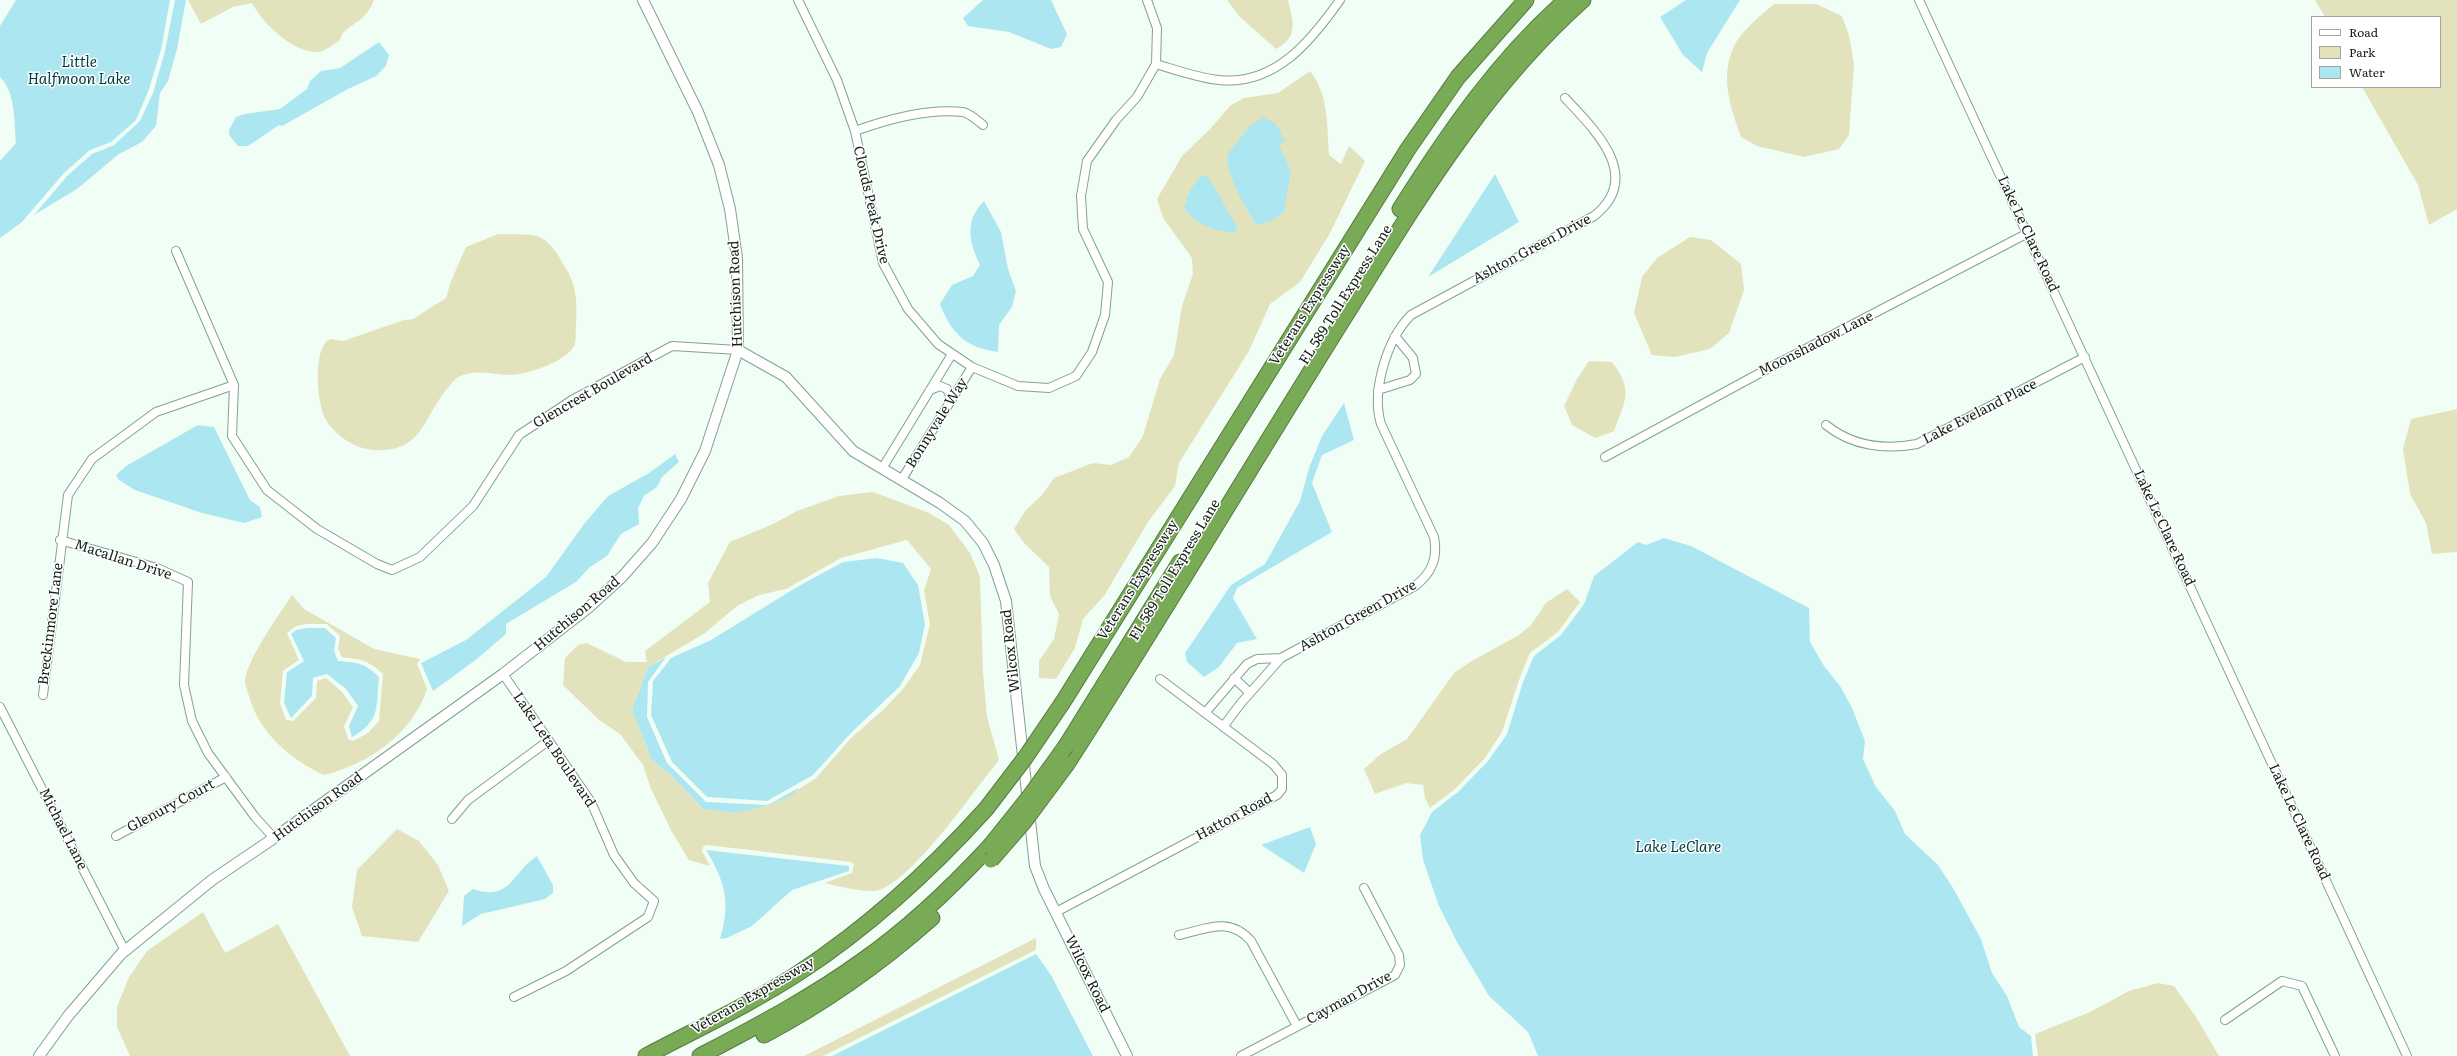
<!DOCTYPE html>
<html>
<head>
<meta charset="utf-8">
<style>
  body { margin:0 }
  #map { position:relative; width:2457px; height:1056px; overflow:hidden; background:#f1fef6; font-family:Literata,serif }
  canvas { display:block }
  .legend { position:absolute; left:2311px; top:16px; width:130px; height:72px; box-sizing:border-box; background:#fff; border:1px solid #a1a6a3; margin:0; padding:5px 7px; list-style:none; font-size:12px; color:#142019 }
  .legend li { display:flex; align-items:center; gap:8px; height:20px }
  .legend b { width:20px; border:1px solid #a1a6a3 }
</style>
</head>
<body>
<div id="map">
<canvas width="2457" height="1056"></canvas>
<ul class="legend">
<li><b style="height:5px;background:#fff"></b>Road</li>
<li><b style="height:11px;background:#e2e3bc"></b>Park</li>
<li><b style="height:11px;background:#ace7f1"></b>Water</li>
</ul>
</div>
<script>
const ctx = document.querySelector('canvas').getContext('2d');
ctx.lineJoin = 'round';
function fill(path, color) { ctx.fillStyle = color; ctx.fill(path, 'evenodd'); }
function stroke(path, color, width, dash) { ctx.strokeStyle = color; ctx.lineWidth = width; ctx.lineCap = dash ? 'butt' : 'round'; ctx.setLineDash(dash || []); ctx.stroke(path); }
function drawText(font, color, halo, rows, align = 'center') {
  ctx.font = font + ' Literata,serif'; ctx.lineWidth = 3; ctx.setLineDash([]); ctx.textBaseline = 'middle'; ctx.strokeStyle = halo; ctx.fillStyle = color; for (const [text, x, y, turn = 0] of rows) {
    ctx.save(); ctx.translate(x, y); ctx.rotate((+turn || 0) * Math.PI / 180); ctx.textAlign = isNaN(turn) ? turn : align; if (halo) ctx.strokeText(text, 0, 0); ctx.fillText(text, 0, 0); ctx.restore();
  }
}
const green = new Path2D(`
  M 188,0 L 374,0 C 366,20 357,20 343,33 C 341,35 341,39 339,41 C 335,44 324,51 320,52 C 295,55 262,23 252,3 L 233,7 L 201,24 Z
  M 1227,0 L 1288,0 C 1293,21 1299,37 1276,49 L 1240,17 Z
  M 2315,0 L 2457,0 L 2457,209 L 2429,225 L 2418,185 L 2362,87 L 2440,87 L 2440,17 L 2325,17 Z
  M 1774,4 L 1816,4 L 1842,16 L 1849,35 L 1854,64 L 1849,135 L 1839,149 L 1804,157 L 1757,146 L 1741,137 C 1730,106 1718,72 1737,41 C 1746,27 1761,15 1774,4 Z
  M 1310,71 C 1329,95 1327,126 1329,155 L 1341,164 L 1349,146 L 1365,161 L 1329,235 L 1300,282 L 1270,304 L 1249,351 L 1179,463 L 1175,486 L 1148,522 L 1104,596 L 1083,619 L 1075,648 L 1056,679 L 1039,678 L 1039,661 L 1054,639 L 1059,614 L 1050,596 L 1049,567 L 1024,543 L 1014,529 L 1025,511 L 1042,495 L 1054,478 L 1093,463 L 1111,465 L 1129,457 L 1143,436 L 1160,379 L 1174,355 L 1182,306 L 1193,274 L 1192,258 L 1163,218 L 1157,199 L 1182,156 L 1210,129 L 1231,105 L 1244,98 L 1278,93 Z
  M 498,234 C 507,235 532,233 540,237 C 553,244 561,260 568,272 C 577,288 577,307 576,325 C 575,331 577,341 574,346 C 567,361 527,375 510,375 C 491,375 476,368 457,378 C 453,380 450,386 447,389 C 423,417 423,453 374,450 C 355,449 334,435 325,418 C 317,403 312,348 330,339 L 343,341 L 404,320 L 413,319 L 446,298 L 451,281 L 466,247 Z
  M 1690,237 L 1711,240 L 1741,264 L 1744,290 L 1729,333 L 1710,349 L 1675,357 L 1652,355 L 1634,313 L 1642,277 L 1657,258 Z
  M 1589,361 L 1612,362 C 1634,390 1625,401 1614,431 L 1595,438 L 1572,425 L 1564,406 L 1577,379 Z
  M 2457,409 L 2457,552 L 2432,554 L 2426,523 L 2410,494 L 2403,449 L 2411,419 Z
  M 873,492 L 929,513 L 949,525 L 970,553 L 980,577 L 983,673 L 987,717 L 999,760 C 972,793 918,873 882,889 C 870,895 838,886 825,883 L 852,873 L 854,864 L 851,862 L 707,845 L 703,847 L 702,851 L 710,866 L 689,860 L 672,832 L 651,789 L 643,765 L 620,734 L 599,720 L 563,685 L 565,658 L 578,645 L 587,643 L 626,662 L 647,662 L 645,651 L 710,602 L 708,583 L 730,542 L 773,524 L 797,511 L 839,496 ZM 907,540 L 931,569 L 924,591 L 930,624 L 920,665 L 903,689 L 883,710 L 852,737 L 816,778 L 780,801 L 733,813 L 703,809 L 671,775 L 652,760 L 632,710 L 648,667 L 705,633 L 737,606 L 759,595 L 786,589 L 841,558 Z
  M 1567,589 L 1580,602 L 1558,632 L 1530,653 L 1519,680 L 1502,732 L 1485,758 L 1455,789 L 1430,808 L 1425,798 L 1423,785 L 1406,783 L 1375,794 L 1364,769 L 1381,754 L 1407,739 L 1454,673 L 1470,662 L 1519,635 L 1531,625 L 1546,603 Z
  M 292,595 L 304,609 L 374,649 L 420,659 L 417,664 L 427,689 C 412,734 369,764 324,775 C 291,760 259,733 249,696 C 248,692 245,685 245,681 C 246,661 280,613 292,595 ZM 307,624 L 327,624 L 340,636 L 338,649 L 342,657 C 360,659 370,661 383,674 L 379,721 L 368,733 L 353,741 L 348,739 L 344,726 L 353,707 L 342,692 L 326,678 L 317,681 L 316,698 L 293,721 L 286,720 L 280,703 L 283,671 L 299,660 L 287,633 L 296,626 Z
  M 397,829 L 419,841 L 438,865 L 449,891 L 418,942 L 362,936 L 352,907 L 357,870 Z
  M 203,912 L 225,953 L 278,924 L 350,1056 L 130,1056 L 117,1027 L 117,1007 L 129,977 L 147,951 Z
  M 1036,938 L 1036,950 L 823,1056 L 804,1056 Z
  M 2158,983 L 2174,986 L 2196,1017 L 2219,1056 L 2038,1056 L 2035,1034 L 2090,1012 L 2129,991 Z`);
const water = new Path2D(`
  M 16,0 L 170,0 L 161,50 L 148,92 L 136,120 L 111,142 L 90,150 L 64,173 L 22,222 L 0,238 L 0,161 L 16,143 C 14,122 16,93 0,77 L 0,26 Z
  M 175,0 L 186,0 L 177,49 L 168,81 L 160,93 L 156,126 L 142,142 L 119,154 L 77,189 L 34,215 L 67,176 L 92,154 L 114,145 L 140,121 L 153,93 L 165,51 Z
  M 983,0 L 1051,0 L 1067,34 L 1061,47 L 1051,49 L 1009,32 L 968,26 L 963,18 Z
  M 1686,0 L 1740,0 L 1707,53 L 1702,72 L 1683,55 L 1660,17 Z
  M 379,42 L 389,55 L 386,66 L 376,76 L 348,89 L 282,126 L 279,125 L 248,146 L 238,146 L 229,135 L 229,130 L 236,117 L 245,114 L 280,109 L 307,89 L 310,81 L 321,71 L 340,68 Z
  M 1263,117 L 1276,124 L 1285,141 L 1279,145 L 1291,171 L 1284,212 L 1271,221 L 1256,225 L 1237,192 L 1227,164 L 1229,152 L 1250,126 Z
  M 1203,173 L 1202,177 L 1208,176 L 1237,227 L 1235,233 C 1213,230 1198,227 1184,208 L 1190,190 Z
  M 1495,174 L 1519,222 L 1428,277 Z
  M 984,201 L 1001,232 L 1008,269 L 1016,291 L 1012,307 L 999,325 L 998,352 C 966,348 951,333 940,304 L 952,285 L 973,276 L 980,265 C 969,242 964,221 984,201 Z
  M 1344,403 L 1354,440 L 1322,455 L 1312,483 L 1332,532 L 1237,588 L 1233,598 L 1257,639 L 1237,643 L 1219,667 L 1204,677 L 1187,662 L 1185,653 L 1231,585 L 1265,564 L 1300,501 L 1309,468 L 1322,436 Z
  M 198,425 L 214,427 L 250,500 L 260,507 L 262,517 L 244,523 L 202,513 L 135,490 L 119,480 L 116,475 L 126,466 Z
  M 675,454 L 679,462 L 662,477 L 657,487 L 644,496 L 638,508 L 639,524 L 621,534 L 607,556 L 590,567 L 576,582 L 506,624 L 506,634 L 477,659 L 433,691 L 421,663 L 466,640 L 546,577 L 584,524 L 608,496 L 649,473 Z
  M 1664,538 L 1691,546 L 1809,608 L 1810,642 L 1824,666 L 1840,686 L 1852,708 L 1865,741 L 1863,759 L 1876,787 L 1895,811 L 1905,834 L 1938,865 L 1953,888 L 1981,939 L 1992,973 L 2007,996 L 2019,1027 L 2031,1036 L 2033,1056 L 1538,1056 L 1528,1032 L 1489,996 L 1457,942 L 1439,906 L 1423,860 L 1420,835 L 1432,812 L 1458,792 L 1488,761 L 1507,734 L 1523,682 L 1534,656 L 1561,635 L 1584,604 L 1594,576 L 1638,542 L 1646,545 Z
  M 877,558 L 903,563 L 918,585 L 925,624 L 919,653 L 900,686 L 850,734 L 813,775 L 767,801 L 707,797 L 672,762 L 651,715 L 653,681 L 671,658 L 711,640 L 797,587 L 843,562 Z
  M 306,628 L 325,628 L 336,638 L 334,650 L 338,661 C 359,663 363,662 379,677 C 376,707 381,721 352,737 L 349,726 L 358,706 L 346,689 L 327,674 L 313,678 L 312,696 L 291,718 L 284,703 L 287,672 L 304,661 L 291,634 L 296,630 Z
  M 666,657 L 648,682 L 647,717 L 667,763 L 706,802 L 768,805 L 798,788 L 795,793 L 780,801 L 758,808 L 733,813 L 703,809 L 671,775 L 652,760 L 632,710 L 648,667 Z
  M 1310,827 L 1316,844 L 1304,873 L 1261,845 Z
  M 706,850 L 849,866 L 849,871 L 792,890 L 752,926 L 727,938 L 720,939 C 731,902 725,882 706,850 Z
  M 537,856 L 553,885 L 553,893 L 545,899 L 481,914 L 462,926 L 464,896 L 473,889 C 511,902 511,873 537,856 Z
  M 1036,954 L 1051,975 L 1093,1056 L 832,1056 Z`);
const minor = new Path2D(`
  M 798,0 L 837,80 L 855,131 L 883,263 L 908,309 L 938,344 L 972,367 L 1018,386 L 1049,388 L 1076,376 L 1092,352 L 1105,315 L 1108,282 L 1083,229 L 1081,196 L 1087,161 L 1116,120 L 1137,97 L 1156,64 L 1157,28 L 1147,0
  M 1919,0 L 2407,1056
  M 1156,64 C 1176,70 1198,78 1219,80 C 1275,86 1311,41 1340,0
  M 855,131 C 888,119 927,108 963,112 C 969,113 978,121 983,125
  M 176,251 L 234,385 L 232,436 L 267,490 L 317,529 L 377,564 L 392,570 L 420,557 L 473,506 L 519,435 L 572,400 L 672,346 L 738,350
  M 930,390 L 940,386 L 947,389 L 951,398
  M 1378,390 L 1410,380 L 1416,374 L 1413,358 L 1395,336
  M 1826,425 C 1852,446 1885,450 1917,444 L 2085,357
  M 1605,457 L 1771,367 L 2028,233
  M 883,467 L 952,354
  M 902,479 L 972,367
  M 60,540 L 157,568 L 188,582 L 184,685 L 192,721 L 208,753 L 255,817 L 274,838
  M 1281,658 L 1415,586 C 1432,573 1438,558 1434,537 L 1381,424 C 1371,391 1387,339 1411,315 L 1594,216 C 1644,177 1595,130 1565,98
  M 503,674 L 591,802 L 614,855 L 634,883 L 654,901 L 648,917 L 566,971 L 514,997
  M 1234,678 L 1250,693
  M 43,695 L 68,495 L 92,459 L 156,412 L 234,385
  M 0,707 L 125,951
  M 1205,713 L 1247,664 L 1257,659 L 1281,658 L 1241,703 L 1223,727
  M 452,819 L 468,800 L 548,741
  M 116,836 L 226,777
  M 1056,912 L 1277,795 L 1282,789 L 1282,775 L 1273,764 L 1160,679
  M 1179,935 C 1207,929 1229,916 1251,941 L 1297,1026
  M 2225,1020 L 2282,981 L 2302,986 L 2335,1056
  M 1241,1056 L 1395,975 L 1400,965 L 1399,955 L 1364,888`);
const tertiary = new Path2D(`
  M 738,350 L 786,377 L 853,451 L 940,503 L 965,521 L 983,543 L 994,565 L 1006,601 L 1035,866 L 1044,889 L 1127,1056
  M 39,1056 L 68,1016 L 121,954 L 212,880 L 274,838 L 503,674 L 588,608 L 622,577 L 652,543 L 681,499 L 705,451 L 738,350 L 737,258 L 730,209 L 719,165 L 698,112 L 643,0`);
const motorway = new Path2D(`
  M 1400,209 C 1448,133 1499,59 1566,0
  M 1063,702 L 1408,149 L 1458,77 L 1526,0
  M 1066,746 L 1180,562
  M 1067,764 C 1162,617 1251,466 1344,318 C 1415,205 1482,90 1583,0
  M 764,1035 C 825,1003 881,963 932,918
  M 646,1056 C 697,1029 751,1004 800,972 C 870,926 930,871 986,809
  M 700,1056 C 755,1027 811,998 862,961 C 909,928 951,888 990,846`);
const motorwayBridge = new Path2D(`
  M 986,809 L 1025,758 L 1063,702
  M 990,846 L 1030,796 L 1066,746
  M 991,860 L 1024,822 L 1067,764`);
const streetNames = [
  ["Clouds Peak Drive",871,205,77],
  ["Lake Le Clare Road",2028,234,65],
  ["Ashton Green Drive",1532,249,-28],
  ["Hutchison Road",736,294,-92],
  ["FL 589 Toll Express Lane",1346,295,-58],
  ["Veterans Expressway",1310,305,-58],
  ["Moonshadow Lane",1816,344,-27],
  ["Glencrest Boulevard",593,391,-30],
  ["Lake Eveland Place",1980,412,-27],
  ["Bonnyvale Way",937,423,-58],
  ["Lake Le Clare Road",2164,528,65],
  ["Macallan Drive",123,560,18],
  ["FL 589 Toll Express Lane",1175,570,-59],
  ["Veterans Expressway",1138,580,-58],
  ["Hutchison Road",577,614,-40],
  ["Ashton Green Drive",1358,616,-29],
  ["Breckinmore Lane",51,624,-83],
  ["Wilcox Road",1011,651,-96],
  ["Lake Leta Boulevard",554,750,56],
  ["Glenury Court",171,806,-28],
  ["Hutchison Road",318,807,-36],
  ["Hatton Road",1234,817,-28],
  ["Lake Le Clare Road",2299,822,65],
  ["Michael Lane",63,829,63],
  ["Wilcox Road",1087,974,64],
  ["Veterans Expressway",753,996,-30],
  ["Cayman Drive",1349,998,-29]
];
const waterNames = [
  ["Little",79,63],
  ["Halfmoon Lake",79,80],
  ["Lake LeClare",1678,848]
];
fill(green, '#e2e3bc');
fill(water, '#ace7f1');
stroke(minor, '#82a28f', 10);
stroke(tertiary, '#82a28f', 12);
stroke(motorway, '#567a41', 17);
stroke(minor, '#fff', 8);
stroke(tertiary, '#fff', 10);
stroke(motorway, '#79aa56', 15);
stroke(motorwayBridge, '#567a41', 17, []);
stroke(motorwayBridge, '#79aa56', 15);
drawText('14px', '#142019', '#fff', streetNames);
drawText('italic 15px', '#003a41', '#fff', waterNames);
</script>
</body>
</html>
